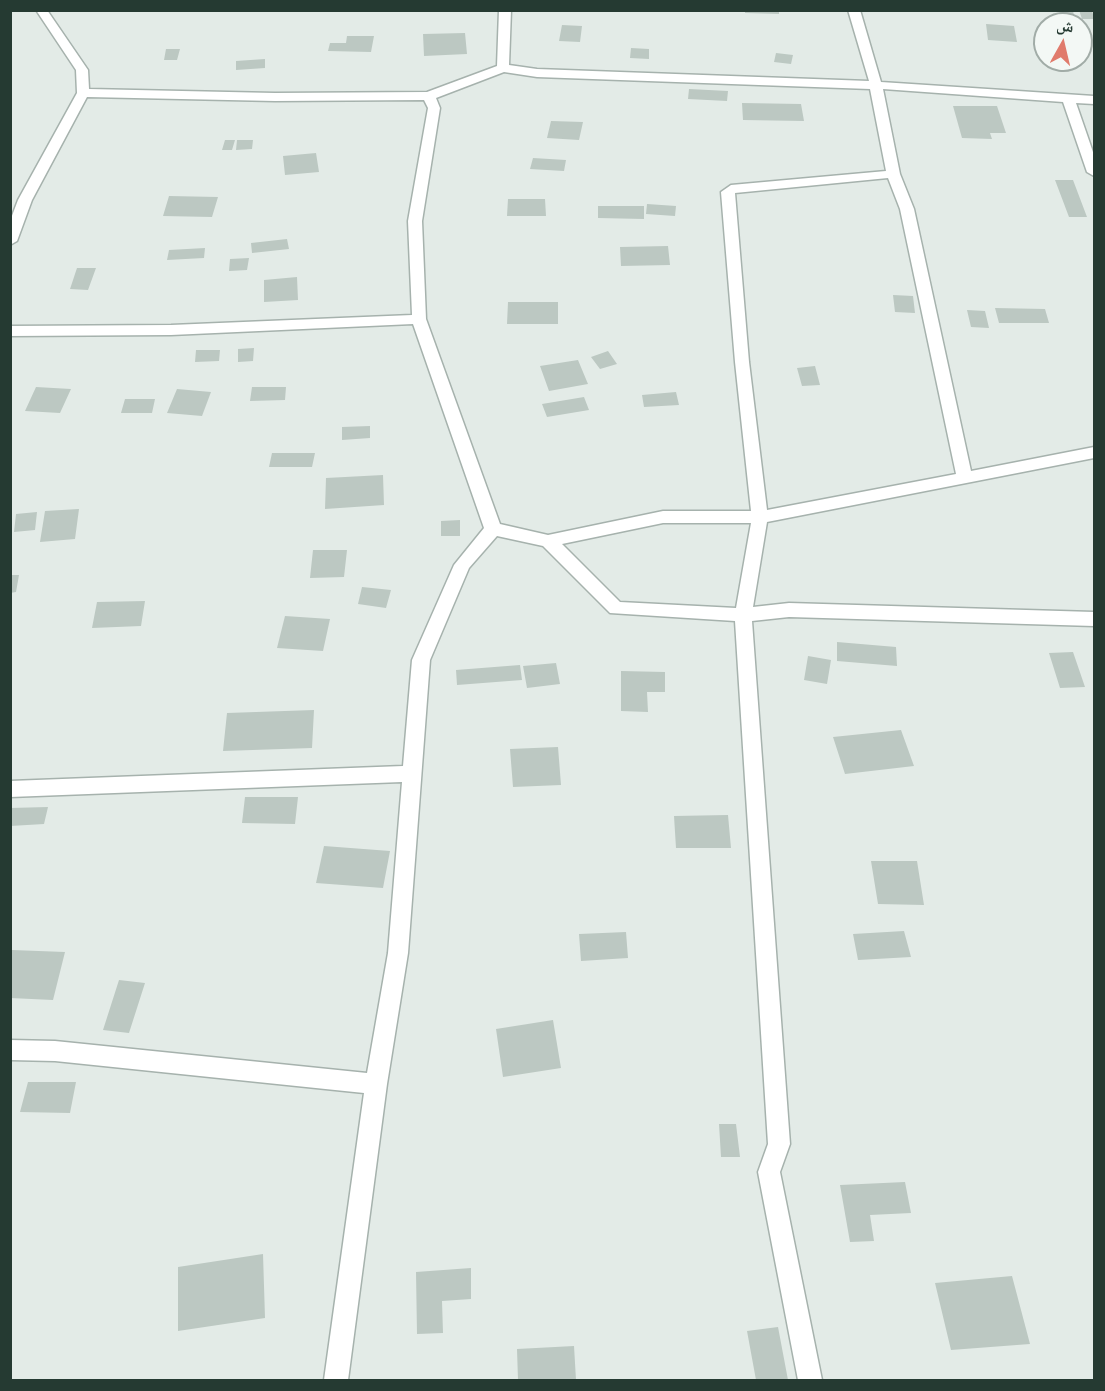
<!DOCTYPE html>
<html>
<head>
<meta charset="utf-8">
<style>
  body { margin:0 }
  #map { position:relative; width:1105px; height:1391px; overflow:hidden; background:#e3ebe7; font-family:Raleway,"Noto Naskh Arabic",sans-serif }
  canvas { display:block }
  .frame { position:absolute; inset:0; border:12px solid #253a32; pointer-events:none }
  .north { position:absolute; left:1033px; top:12px; width:60px; height:60px; box-sizing:border-box; background:#f3f8f5; border:2px solid #a1aca7; border-radius:50%; rotate:8deg; font-size:16px; font-weight:700; line-height:24px; text-align:center; color:#253a32 }
  .north::after { content:''; display:block; margin:auto; width:21px; height:27px; background:#e07b6c; clip-path:polygon(50% 0,100% 100%,50% 72%,0 100%) }
</style>
</head>
<body>
<div id="map">
<canvas width="1105" height="1391"></canvas>
<div class="frame"></div>
<div class="north">ش</div>
</div>
<script>
const ctx = document.querySelector('canvas').getContext('2d');
ctx.lineJoin = 'round';
function fill(path, color) { ctx.fillStyle = color; ctx.fill(path, 'evenodd'); }
function stroke(path, color, width, dash) { ctx.strokeStyle = color; ctx.lineWidth = width; ctx.lineCap = dash ? 'butt' : 'round'; ctx.setLineDash(dash || []); ctx.stroke(path); }
const building = new Path2D(`
  M 745,10 L 779,10 L 779,14 L 745,13 Z
  M 1059,10 L 1073,11 L 1075,19 L 1061,18 Z
  M 1079,10 L 1092,10 L 1094,19 L 1082,19 Z
  M 986,24 L 1014,26 L 1017,42 L 988,40 Z
  M 562,25 L 582,26 L 580,42 L 559,41 Z
  M 465,33 L 467,54 L 424,56 L 423,34 Z
  M 347,36 L 374,36 L 371,52 L 328,51 L 330,43 L 346,43 Z
  M 631,48 L 649,49 L 649,59 L 630,58 Z
  M 166,49 L 180,49 L 177,60 L 164,60 Z
  M 776,53 L 793,55 L 791,64 L 774,62 Z
  M 265,59 L 265,68 L 236,70 L 236,61 Z
  M 689,89 L 728,91 L 727,101 L 688,99 Z
  M 742,103 L 801,104 L 804,121 L 743,120 Z
  M 953,106 L 997,106 L 1006,133 L 990,133 L 992,139 L 962,138 Z
  M 551,121 L 583,122 L 579,140 L 547,138 Z
  M 225,140 L 235,140 L 232,150 L 222,150 Z
  M 237,140 L 253,140 L 252,149 L 236,150 Z
  M 316,153 L 319,172 L 285,175 L 283,156 Z
  M 533,158 L 566,160 L 564,171 L 530,169 Z
  M 1055,180 L 1073,180 L 1087,217 L 1069,217 Z
  M 169,196 L 218,197 L 212,217 L 163,216 Z
  M 508,199 L 545,199 L 546,216 L 507,216 Z
  M 647,204 L 676,206 L 675,216 L 646,214 Z
  M 598,206 L 644,206 L 644,219 L 598,218 Z
  M 287,239 L 289,249 L 252,253 L 251,243 Z
  M 668,246 L 670,265 L 621,266 L 620,247 Z
  M 205,248 L 204,258 L 167,260 L 169,250 Z
  M 249,258 L 247,270 L 229,271 L 230,259 Z
  M 77,268 L 96,268 L 88,290 L 70,289 Z
  M 297,277 L 298,300 L 264,302 L 264,280 Z
  M 893,295 L 913,296 L 915,313 L 895,312 Z
  M 508,302 L 558,302 L 558,324 L 507,324 Z
  M 995,308 L 1045,309 L 1049,323 L 999,323 Z
  M 967,310 L 985,311 L 989,328 L 971,327 Z
  M 254,348 L 253,361 L 238,362 L 238,349 Z
  M 196,350 L 220,350 L 219,361 L 195,362 Z
  M 608,351 L 617,364 L 600,369 L 591,357 Z
  M 578,360 L 588,384 L 549,391 L 540,366 Z
  M 815,366 L 820,385 L 802,386 L 797,368 Z
  M 36,387 L 71,389 L 60,413 L 25,411 Z
  M 252,387 L 286,387 L 285,400 L 250,401 Z
  M 177,389 L 211,392 L 202,416 L 167,413 Z
  M 676,392 L 679,405 L 644,407 L 642,395 Z
  M 584,397 L 589,410 L 547,417 L 542,404 Z
  M 125,399 L 155,399 L 152,413 L 121,413 Z
  M 370,426 L 370,438 L 342,440 L 342,427 Z
  M 272,453 L 315,453 L 312,467 L 269,467 Z
  M 383,475 L 384,505 L 325,509 L 326,478 Z
  M 79,509 L 75,539 L 40,542 L 45,511 Z
  M 37,512 L 35,530 L 14,532 L 16,514 Z
  M 460,520 L 460,536 L 441,536 L 441,521 Z
  M 313,550 L 347,550 L 344,577 L 310,578 Z
  M 10,575 L 19,575 L 16,592 L 10,593 Z
  M 362,587 L 391,590 L 386,608 L 358,604 Z
  M 145,601 L 141,626 L 92,628 L 97,602 Z
  M 285,616 L 330,619 L 323,651 L 277,648 Z
  M 837,642 L 896,647 L 897,666 L 837,661 Z
  M 1073,652 L 1085,687 L 1060,688 L 1049,653 Z
  M 808,656 L 831,660 L 827,684 L 804,680 Z
  M 556,663 L 560,684 L 527,688 L 523,666 Z
  M 520,665 L 522,680 L 457,685 L 456,670 Z
  M 621,671 L 665,672 L 665,692 L 647,692 L 648,712 L 621,711 Z
  M 314,710 L 312,748 L 223,751 L 227,713 Z
  M 901,730 L 914,766 L 845,774 L 833,737 Z
  M 558,747 L 561,785 L 513,787 L 510,749 Z
  M 245,797 L 298,797 L 295,824 L 242,823 Z
  M 48,807 L 44,824 L 10,826 L 10,808 Z
  M 728,815 L 731,848 L 676,848 L 674,816 Z
  M 324,846 L 390,851 L 383,888 L 316,883 Z
  M 871,861 L 917,861 L 924,905 L 878,904 Z
  M 904,931 L 911,957 L 858,960 L 853,934 Z
  M 626,932 L 628,958 L 581,961 L 579,934 Z
  M 12,950 L 65,952 L 53,1000 L 10,998 Z
  M 119,980 L 145,983 L 129,1033 L 103,1030 Z
  M 553,1020 L 561,1068 L 503,1077 L 496,1029 Z
  M 28,1082 L 76,1082 L 70,1113 L 20,1112 Z
  M 719,1124 L 736,1124 L 740,1157 L 721,1157 Z
  M 905,1182 L 911,1213 L 870,1215 L 874,1241 L 850,1242 L 840,1185 Z
  M 263,1254 L 265,1318 L 178,1331 L 178,1267 Z
  M 471,1268 L 471,1299 L 442,1301 L 443,1333 L 417,1334 L 416,1272 Z
  M 1012,1276 L 1030,1344 L 951,1350 L 935,1283 Z
  M 778,1327 L 788,1380 L 756,1380 L 747,1331 Z
  M 574,1346 L 576,1380 L 518,1380 L 517,1349 Z`);
const street = new Path2D(`
  M 36,10 L 47,10 L 88,70 L 89,89 L 275,93 L 427,92 L 497,66 L 499,10 L 511,10 L 509,65 L 537,69 L 869,81 L 848,10 L 860,10 L 881,82 L 1094,96 L 1094,104 L 1076,103 L 1094,155 L 1094,176 L 1087,172 L 1063,102 L 883,89 L 900,174 L 914,209 L 971,471 L 1094,447 L 1094,458 L 767,522 L 753,607 L 789,603 L 1094,612 L 1094,626 L 789,617 L 752,621 L 790,1144 L 780,1172 L 822,1380 L 798,1380 L 758,1172 L 768,1144 L 735,621 L 610,613 L 543,546 L 497,536 L 469,568 L 430,660 L 408,953 L 387,1084 L 348,1380 L 324,1380 L 364,1093 L 55,1061 L 10,1060 L 10,1040 L 55,1041 L 367,1073 L 388,953 L 402,782 L 10,797 L 10,781 L 403,766 L 412,660 L 454,565 L 484,528 L 413,324 L 171,335 L 10,336 L 10,326 L 171,325 L 412,315 L 408,221 L 428,108 L 424,100 L 275,101 L 87,97 L 32,200 L 17,241 L 10,245 L 10,221 L 18,200 L 77,93 L 76,70 ZM 504,72 L 537,77 L 870,89 L 886,171 L 731,185 L 721,192 L 735,362 L 751,511 L 663,511 L 548,535 L 500,524 L 426,319 L 422,221 L 440,108 L 436,98 ZM 888,178 L 900,209 L 956,474 L 767,510 L 749,362 L 735,193 ZM 663,523 L 751,523 L 736,608 L 620,602 L 562,544 Z`);
fill(building, '#bcc8c2');
stroke(street, '#a6b2ad', 3);
fill(street, '#fff');
</script>
</body>
</html>
